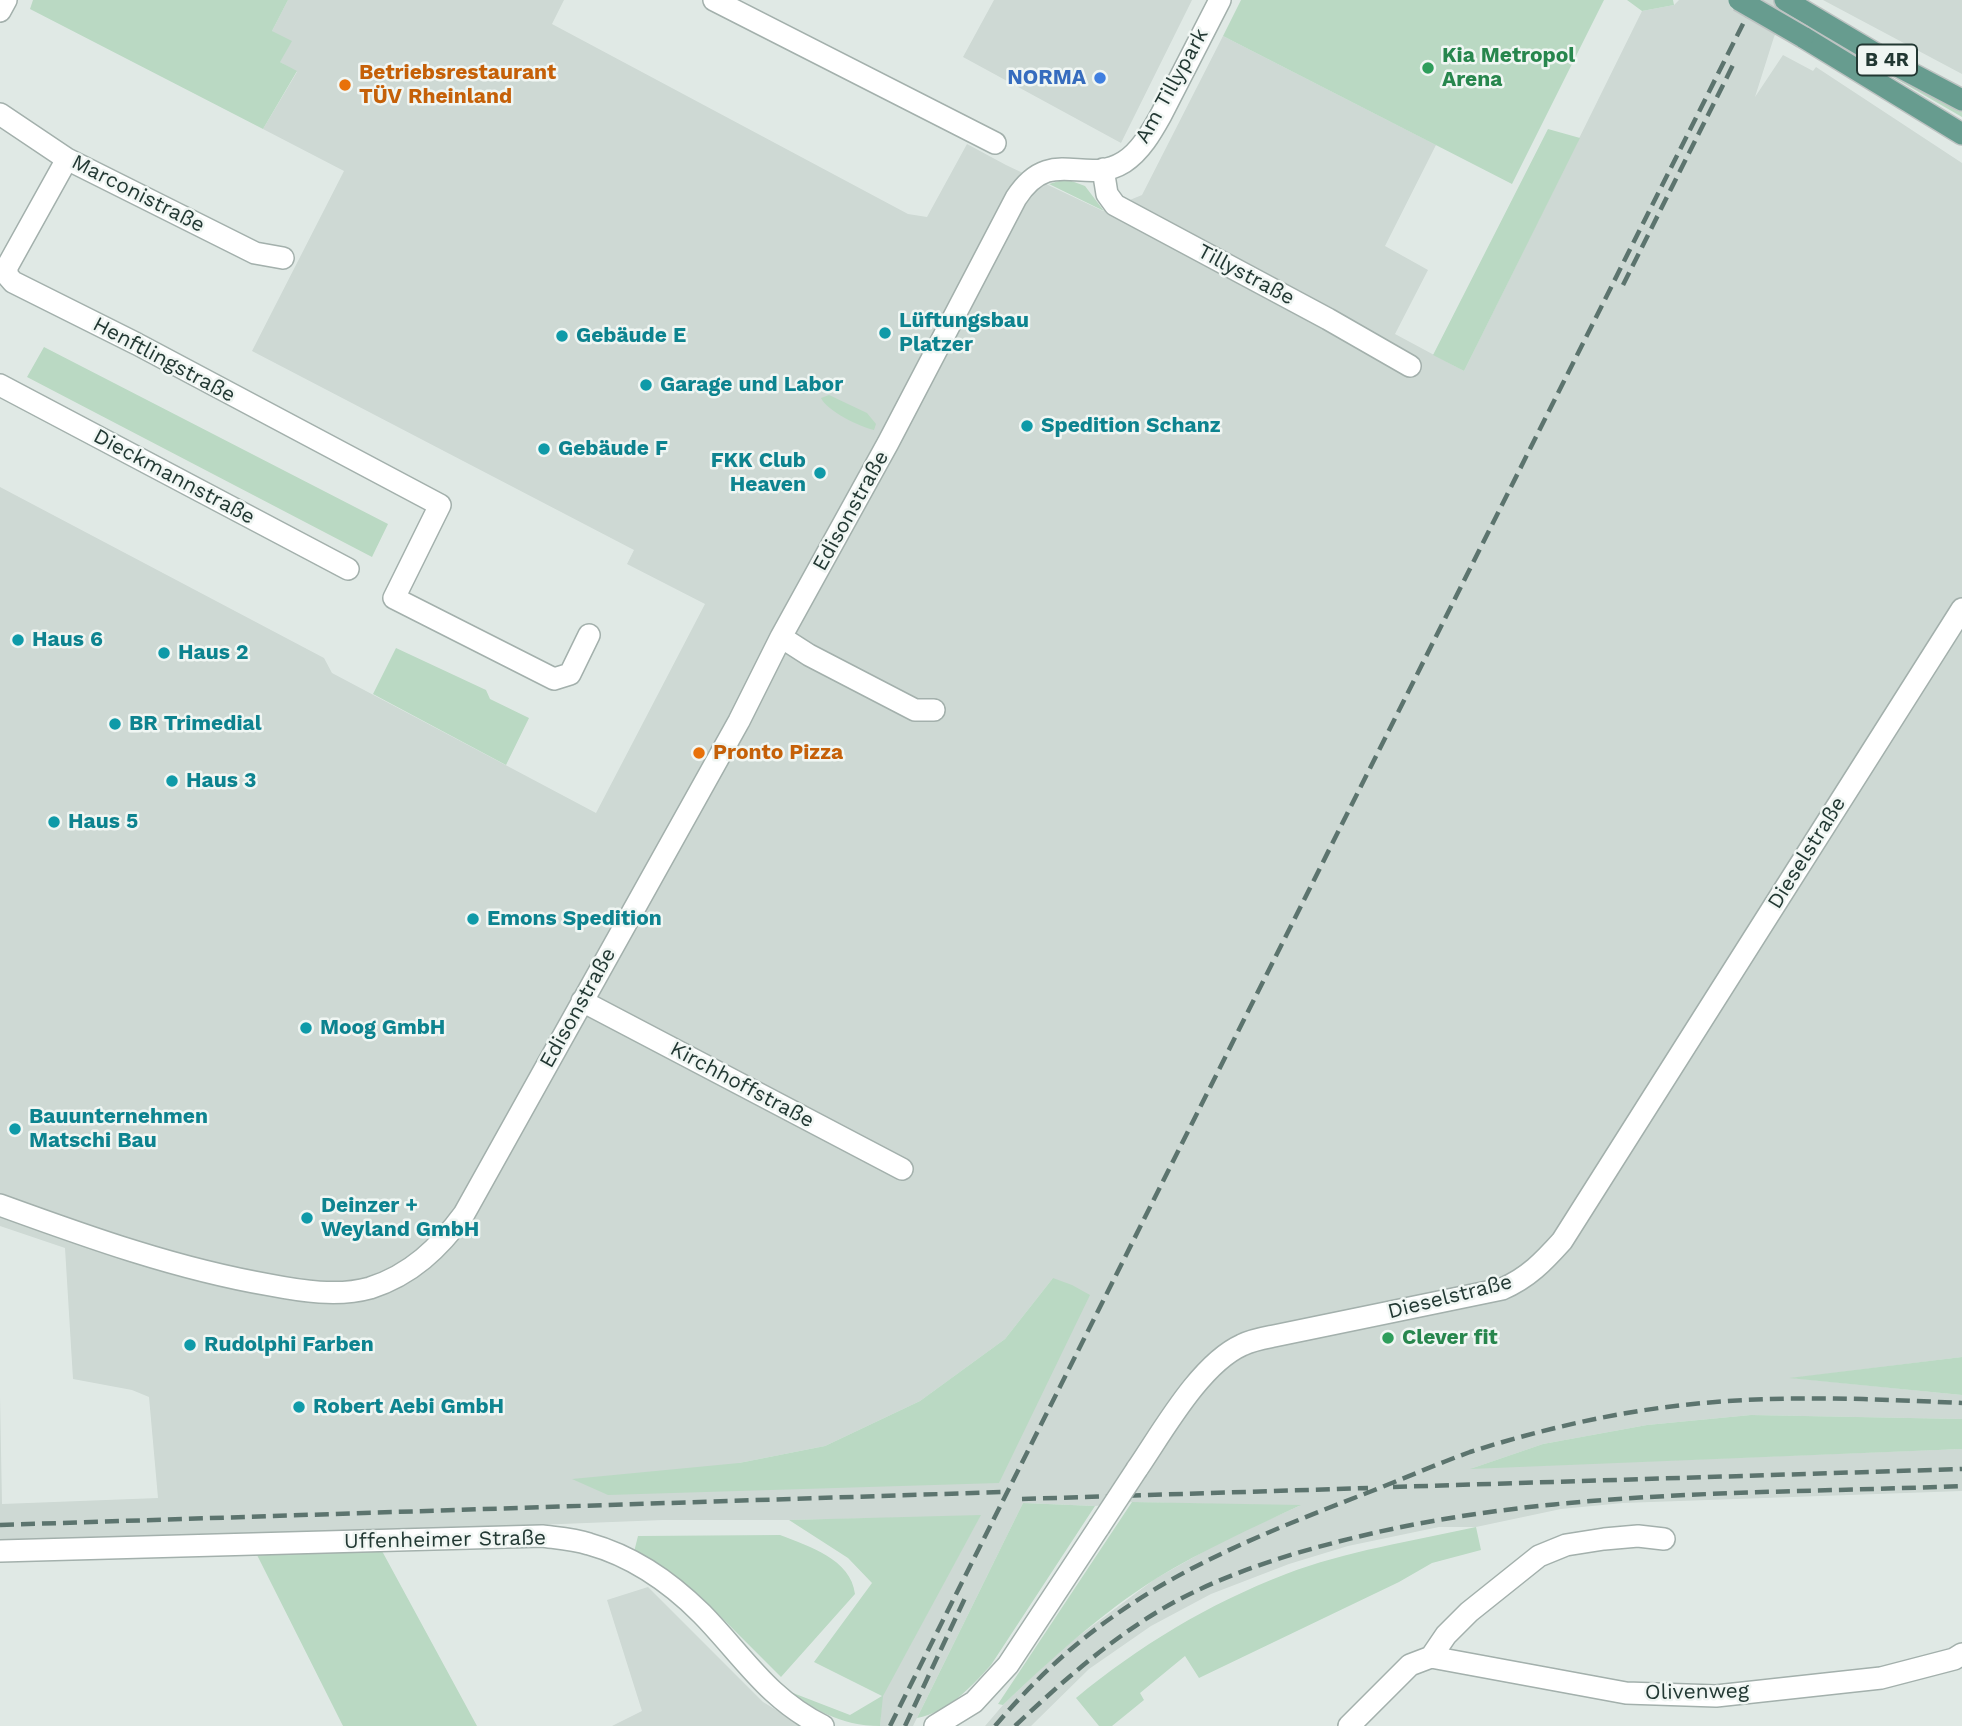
<!DOCTYPE html>
<html>
<head>
<meta charset="utf-8">
<style>
  body { margin:0 }
  canvas { display:block; background:#e0e9e5 }
</style>
</head>
<body>
<canvas width="1962" height="1726"></canvas>
<script>
const ctx = document.querySelector('canvas').getContext('2d');
ctx.lineJoin = 'round';
function fill(path, color) { ctx.fillStyle = color; ctx.fill(path, 'evenodd'); }
function stroke(path, color, width, dash) { ctx.strokeStyle = color; ctx.lineWidth = width; ctx.lineCap = dash ? 'butt' : 'round'; ctx.setLineDash(dash || []); ctx.stroke(path); }
function drawText(font, color, halo, rows, align = 'center') {
  ctx.font = font + ' "Work Sans",sans-serif'; ctx.lineWidth = 5; ctx.setLineDash([]); ctx.textBaseline = 'middle'; ctx.strokeStyle = halo; ctx.fillStyle = color; for (const [text, x, y, turn = 0] of rows) {
    ctx.save(); ctx.translate(x, y); ctx.rotate((+turn || 0) * Math.PI / 180); ctx.textAlign = isNaN(turn) ? turn : align; if (halo) ctx.strokeText(text, 0, 0); ctx.fillText(text, 0, 0); ctx.restore();
  }
}
const built = new Path2D(`
  M 288,0 L 564,0 L 552,24 L 908,214 L 927,217 L 967,144 L 1006,165 L 1103,211 L 1142,195 L 1223,36 L 1436,145 L 1385,246 L 1428,270 L 1395,334 L 1464,371 L 1642,11 L 1674,5 L 1679,0 L 1792,0 L 1774,37 L 1755,97 L 1783,55 L 1813,71 L 1816,67 L 1962,163 L 1962,1357 L 1793,1378 L 1962,1395 L 1962,1419 L 1751,1415 L 1647,1425 L 1543,1444 L 1473,1468 L 1962,1449 L 1962,1491 L 1623,1503 L 1561,1509 L 1476,1527 L 1439,1527 L 1348,1546 L 1289,1564 L 1211,1594 L 1151,1626 L 1089,1669 L 1031,1726 L 985,1726 L 1003,1705 L 1060,1650 L 1155,1579 L 1226,1539 L 1299,1506 L 1132,1502 L 1095,1506 L 1023,1503 L 913,1726 L 880,1726 L 882,1696 L 980,1516 L 789,1520 L 663,1520 L 0,1546 L 0,1396 L 2,1504 L 158,1498 L 149,1397 L 132,1390 L 73,1379 L 65,1248 L 0,1226 L 0,487 L 324,658 L 332,673 L 596,813 L 705,604 L 627,564 L 634,550 L 252,351 L 344,171 L 263,129 L 297,72 L 280,62 L 272,31 ZM 1053,1278 L 999,1483 L 739,1463 L 825,1446 L 920,1401 L 1005,1339 Z
  M 994,0 L 1192,0 L 1121,143 L 963,57 Z
  M 1823,0 L 1962,0 L 1962,74 Z
  M 648,1587 L 763,1702 L 803,1726 L 612,1726 L 642,1711 L 607,1600 Z`);
const green = new Path2D(`
  M 33,0 L 288,0 L 272,31 L 292,41 L 280,62 L 297,71 L 263,129 L 30,9 Z
  M 1241,0 L 1604,0 L 1512,184 L 1223,36 Z
  M 1627,0 L 1673,0 L 1674,5 L 1642,11 Z
  M 1810,25 L 1962,108 L 1962,117 L 1808,28 Z
  M 1548,129 L 1580,138 L 1464,371 L 1433,355 Z
  M 1066,179 L 1085,186 L 1104,211 L 1049,184 Z
  M 44,347 L 388,524 L 372,557 L 27,377 Z
  M 829,395 L 867,413 L 876,424 L 874,430 C 860,427 827,411 821,398 Z
  M 396,648 L 486,690 L 490,699 L 529,718 L 506,765 L 373,694 Z
  M 1053,1278 L 1072,1285 L 1090,1295 L 999,1483 L 608,1495 L 572,1479 L 739,1463 L 825,1446 L 920,1401 L 1005,1339 Z
  M 1962,1357 L 1962,1395 L 1789,1378 Z
  M 1751,1415 L 1962,1419 L 1962,1449 L 1470,1469 L 1543,1444 L 1647,1425 Z
  M 1132,1502 L 1301,1505 C 1252,1528 1203,1550 1157,1578 C 1101,1613 1050,1660 1003,1705 L 998,1704 Z
  M 1023,1503 L 1095,1506 L 991,1665 C 970,1688 948,1712 917,1718 Z
  M 981,1515 L 883,1696 L 880,1726 C 840,1726 813,1708 780,1688 L 850,1715 L 882,1696 L 814,1662 L 872,1583 L 848,1558 L 789,1520 Z
  M 1476,1527 L 1481,1550 L 1432,1563 L 1399,1582 L 1199,1678 L 1185,1656 L 1140,1693 L 1144,1700 L 1112,1726 L 1099,1726 L 1076,1698 C 1139,1646 1208,1604 1286,1574 C 1346,1551 1413,1541 1476,1527 Z
  M 780,1535 C 808,1546 851,1559 855,1594 L 781,1677 L 697,1593 L 634,1552 L 638,1536 Z
  M 254,1549 L 382,1551 L 477,1726 L 343,1726 Z`);
const minor = new Path2D(`
  M 714,0 L 995,143
  M 0,11 L 6,0
  M 0,114 L 67,159 L 255,253 L 283,258
  M 67,159 L 7,267 L 7,275 L 13,282 L 137,344 L 440,505 L 394,598 L 554,679 L 570,674 L 589,635
  M 1103,169 L 1107,194 L 1115,205 L 1328,319 L 1410,366
  M 0,385 L 348,569
  M 781,637 L 809,655 L 915,710 L 934,710
  M 582,1001 L 902,1169
  M 0,1205 C 88,1237 177,1269 270,1285 C 301,1291 338,1297 370,1288 C 411,1275 439,1248 464,1214 L 739,721 L 781,637 L 888,443 L 1016,198 C 1051,144 1084,187 1124,162 C 1141,151 1152,131 1161,115 L 1220,0
  M 1137,1469 C 1163,1431 1200,1364 1242,1345 C 1252,1340 1264,1338 1274,1336 L 1502,1289 C 1528,1278 1544,1261 1562,1241 L 1962,609
  M 0,1551 L 542,1536 C 557,1538 574,1539 589,1544 C 632,1556 671,1583 702,1614 C 743,1656 768,1699 823,1726
  M 1431,1657 L 1626,1693 L 1716,1696 L 1881,1678 L 1954,1659 L 1962,1654
  M 935,1726 L 974,1702 L 1008,1665 L 1099,1527
  M 1349,1726 L 1410,1665 L 1431,1657 L 1446,1635 L 1469,1612 L 1539,1556 L 1566,1545 L 1604,1539 L 1638,1536 L 1664,1539`);
const major = new Path2D(`
  M 1785,0 L 1888,61 L 1962,100
  M 1803,37 L 1962,134`);
const rail = new Path2D(`
  M 1623,285 L 1734,63
  M 1393,1487 L 1962,1469
  M 1022,1499 L 1368,1488
  M 0,1525 L 1002,1492
  M 890,1726 L 1755,0
  M 905,1726 L 966,1596
  M 995,1726 C 1029,1686 1068,1648 1111,1618 C 1190,1561 1282,1526 1372,1491 C 1405,1478 1437,1464 1470,1452 C 1545,1428 1624,1410 1703,1403 C 1788,1395 1876,1399 1962,1403
  M 1015,1726 C 1065,1679 1117,1633 1178,1600 C 1241,1567 1309,1548 1378,1532 C 1570,1489 1767,1494 1962,1486`);
const minorBridge = new Path2D(`
  M 1099,1527 L 1137,1469`);
const majorBridge = new Path2D(`
  M 1739,0 L 1803,37`);
const markers = [
  [1428,68,7,"#2e9e5b"],
  [1100,78,7,"#3f7fe0"],
  [345,85,7,"#e8710a"],
  [885,333,7,"#0f9aa8"],
  [562,336,7,"#0f9aa8"],
  [646,385,7,"#0f9aa8"],
  [1027,426,7,"#0f9aa8"],
  [544,449,7,"#0f9aa8"],
  [820,473,7,"#0f9aa8"],
  [18,640,7,"#0f9aa8"],
  [164,653,7,"#0f9aa8"],
  [115,724,7,"#0f9aa8"],
  [699,753,7,"#e8710a"],
  [172,781,7,"#0f9aa8"],
  [54,822,7,"#0f9aa8"],
  [473,919,7,"#0f9aa8"],
  [306,1028,7,"#0f9aa8"],
  [15,1129,7,"#0f9aa8"],
  [307,1218,7,"#0f9aa8"],
  [1388,1338,7,"#2e9e5b"],
  [190,1345,7,"#0f9aa8"],
  [299,1407,7,"#0f9aa8"]
];
const shields = [
  [1887,60,60]
];
const shieldNames = [
  ["B 4R",1887,60]
];
const leisureNames = [
  ["Kia Metropol",1442,56],
  ["Arena",1442,80],
  ["Clever fit",1402,1338]
];
const foodNames = [
  ["Betriebsrestaurant",359,73],
  ["TÜV Rheinland",359,97],
  ["Pronto Pizza",713,753]
];
const shopNames = [
  ["NORMA",1086,78]
];
const streetNames = [
  ["Am Tillypark",1172,86,-61],
  ["Marconistraße",138,194,27],
  ["Tillystraße",1246,275,28],
  ["Henftlingstraße",164,360,28],
  ["Dieckmannstraße",174,477,28],
  ["Edisonstraße",851,511,-61],
  ["Dieselstraße",1807,853,-58],
  ["Edisonstraße",578,1008,-61],
  ["Kirchhoffstraße",742,1085,28],
  ["Dieselstraße",1450,1297,-14],
  ["Uffenheimer Straße",445,1540,-1],
  ["Olivenweg",1697,1692,-1]
];
const cultureNames = [
  ["Lüftungsbau",899,321],
  ["Platzer",899,345],
  ["Gebäude E",576,336],
  ["Garage und Labor",660,385],
  ["Spedition Schanz",1041,426],
  ["Gebäude F",558,449],
  ["FKK Club",806,461,"right"],
  ["Heaven",806,485,"right"],
  ["Haus 6",32,640],
  ["Haus 2",178,653],
  ["BR Trimedial",129,724],
  ["Haus 3",186,781],
  ["Haus 5",68,822],
  ["Emons Spedition",487,919],
  ["Moog GmbH",320,1028],
  ["Bauunternehmen",29,1117],
  ["Matschi Bau",29,1141],
  ["Deinzer +",321,1206],
  ["Weyland GmbH",321,1230],
  ["Rudolphi Farben",204,1345],
  ["Robert Aebi GmbH",313,1407]
];
fill(built, '#ced9d4');
fill(green, '#bad9c3');
stroke(minor, '#a3b0ac', 24);
stroke(major, '#bdc3c2', 24);
stroke(minor, '#fff', 21);
stroke(major, '#679c8f', 21);
stroke(rail, '#5c746e', 4.5, [14, 7]);
stroke(minorBridge, '#a3b0ac', 24, []);
stroke(majorBridge, '#bdc3c2', 24, []);
stroke(minorBridge, '#fff', 21);
stroke(majorBridge, '#679c8f', 21);
for (const [x, y, r, color] of markers) { const dot = new Path2D(); dot.arc(x, y, r, 0, 2 * Math.PI); ctx.fillStyle = color; ctx.fill(dot); stroke(dot, '#f0f6f3', 2.5); }
for (const [x, y, w] of shields) { const box = new Path2D(); box.roundRect(x - w / 2, y - 15.5, w, 31, 5); ctx.fillStyle = '#f0f6f3'; ctx.fill(box); stroke(box, '#223833', 2); }
drawText('bold 19px', '#223833', null, shieldNames);
drawText('bold 21px', '#27864d', '#f0f6f3', leisureNames, 'left');
drawText('bold 21px', '#c56008', '#f0f6f3', foodNames, 'left');
drawText('bold 21px', '#366cbe', '#f0f6f3', shopNames, 'right');
drawText('21px', '#223833', '#f0f6f3', streetNames);
drawText('bold 21px', '#0d838f', '#f0f6f3', cultureNames, 'left');
</script>
</body>
</html>
